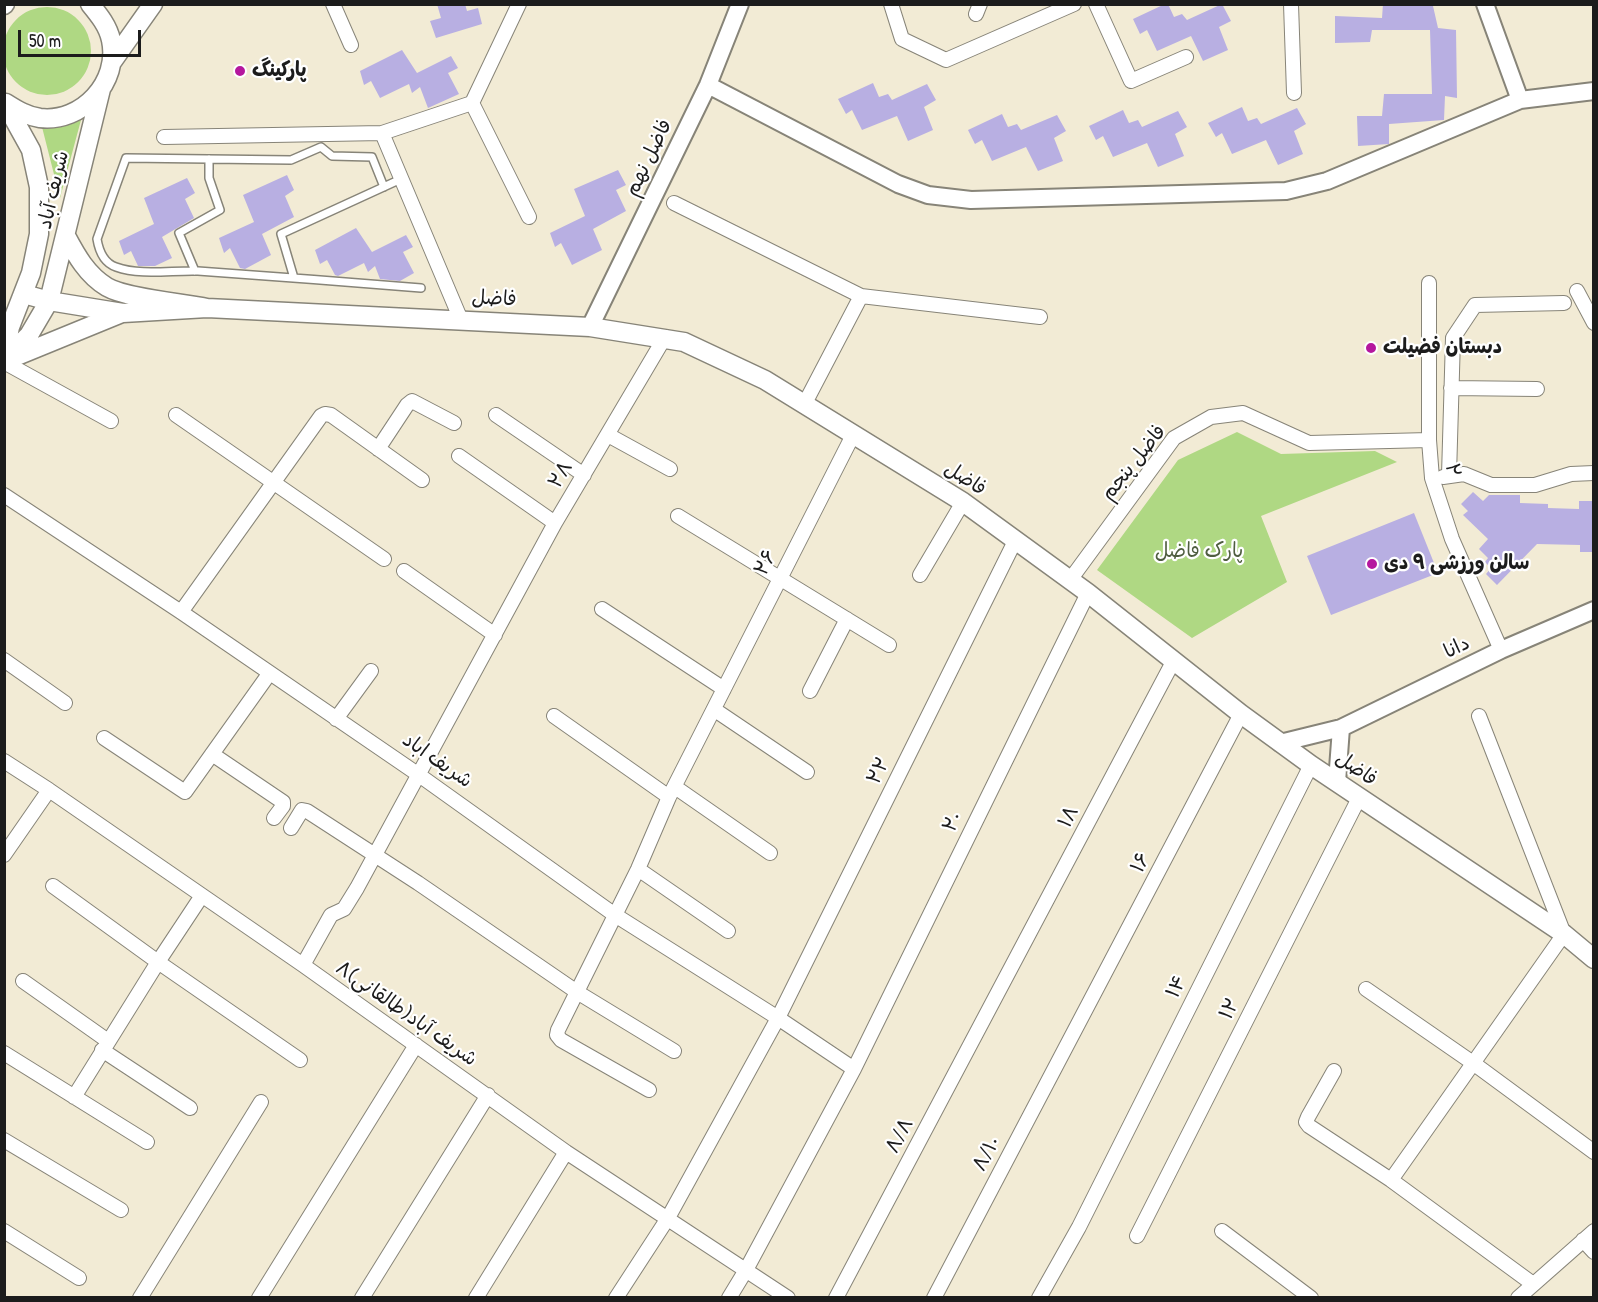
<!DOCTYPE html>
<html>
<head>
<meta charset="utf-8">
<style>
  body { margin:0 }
  #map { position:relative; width:1598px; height:1302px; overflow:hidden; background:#f2ebd5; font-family:"Patrick Hand",sans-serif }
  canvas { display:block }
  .frame { position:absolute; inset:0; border:6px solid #1c1c1c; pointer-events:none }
  .scale { position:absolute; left:18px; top:30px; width:123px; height:27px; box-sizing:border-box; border:3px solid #1c1c1c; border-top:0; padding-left:8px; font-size:18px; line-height:21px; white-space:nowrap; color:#1c1c1c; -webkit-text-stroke:4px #fff; paint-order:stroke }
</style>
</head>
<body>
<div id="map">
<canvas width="1598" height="1302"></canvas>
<div class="frame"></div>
<div class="scale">50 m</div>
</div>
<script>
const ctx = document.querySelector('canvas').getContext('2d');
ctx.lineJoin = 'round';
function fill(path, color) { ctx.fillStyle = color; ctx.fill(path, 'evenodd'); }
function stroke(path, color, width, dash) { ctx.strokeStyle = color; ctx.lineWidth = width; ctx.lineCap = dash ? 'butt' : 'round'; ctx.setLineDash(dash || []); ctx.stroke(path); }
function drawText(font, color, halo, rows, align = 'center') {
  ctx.font = font + ' "Patrick Hand","Playpen Sans Arabic",sans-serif'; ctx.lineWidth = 4.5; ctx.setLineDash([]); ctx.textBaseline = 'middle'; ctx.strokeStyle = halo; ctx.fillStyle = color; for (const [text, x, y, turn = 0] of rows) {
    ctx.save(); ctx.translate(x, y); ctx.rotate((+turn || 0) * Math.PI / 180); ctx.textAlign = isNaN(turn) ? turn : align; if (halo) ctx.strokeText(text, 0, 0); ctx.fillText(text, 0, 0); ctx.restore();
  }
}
const green = new Path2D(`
  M3 51a44 44 0 1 1 88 0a44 44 0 1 1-88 0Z
  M 81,120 L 60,198 L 42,127 Z
  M 1237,432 L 1281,454 L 1375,451 L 1397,462 L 1261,516 L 1287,582 L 1192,638 L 1097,570 L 1178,460 Z`);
const building = new Path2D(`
  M 437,4 L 465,4 L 467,11 L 478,8 L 482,24 L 436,38 L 430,21 L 441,18 Z
  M 1165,4 L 1168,4 L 1174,17 L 1182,14 L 1187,20 L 1222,4 L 1231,21 L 1219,27 L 1228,50 L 1203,61 L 1191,36 L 1157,51 L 1147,30 L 1140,34 L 1133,19 Z
  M 1383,4 L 1433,6 L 1438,28 L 1456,30 L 1457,98 L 1445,96 L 1444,120 L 1389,124 L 1389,144 L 1358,146 L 1357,116 L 1382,116 L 1384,94 L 1432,94 L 1430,30 L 1372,30 L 1370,42 L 1335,43 L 1335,16 L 1382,18 Z
  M 402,50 L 417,73 L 451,56 L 458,68 L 448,73 L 459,94 L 428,108 L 420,87 L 412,93 L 409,84 L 380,98 L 371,81 L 364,85 L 360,71 Z
  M 873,83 L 879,97 L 888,94 L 892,100 L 927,84 L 936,100 L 924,107 L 933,130 L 908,141 L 897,116 L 862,130 L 852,110 L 846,114 L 838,99 Z
  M 1242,107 L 1248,121 L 1257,118 L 1261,124 L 1297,108 L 1306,124 L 1294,131 L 1303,154 L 1278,165 L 1266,140 L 1232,154 L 1222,133 L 1216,137 L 1208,123 Z
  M 1123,110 L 1129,123 L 1138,120 L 1142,127 L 1178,111 L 1187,127 L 1175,134 L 1184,156 L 1158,167 L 1147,143 L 1113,157 L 1103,136 L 1096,140 L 1089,126 Z
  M 1002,114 L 1008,127 L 1017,124 L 1021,130 L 1057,115 L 1066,131 L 1054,138 L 1063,161 L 1038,171 L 1026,147 L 992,161 L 982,140 L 975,144 L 968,130 Z
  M 618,170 L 626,185 L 616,190 L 626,211 L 593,229 L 602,250 L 572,265 L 561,243 L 555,247 L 550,233 L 585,216 L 574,189 Z
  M 287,175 L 294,190 L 285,196 L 294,217 L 262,234 L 271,255 L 245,269 L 240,268 L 230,248 L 224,253 L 219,238 L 254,222 L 243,195 Z
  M 187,178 L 195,193 L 185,199 L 194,218 L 162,237 L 172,258 L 155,266 L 138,266 L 131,251 L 124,255 L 119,241 L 154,224 L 144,198 Z
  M 356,228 L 372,252 L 406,235 L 413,247 L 403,252 L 414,273 L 400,281 L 380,279 L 375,266 L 368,272 L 364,263 L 338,276 L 335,275 L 327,260 L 320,264 L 315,250 Z
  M 1473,492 L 1483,501 L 1489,495 L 1520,495 L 1520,503 L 1548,504 L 1548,508 L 1579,509 L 1579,501 L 1593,501 L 1593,552 L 1580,552 L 1580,545 L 1537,544 L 1497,585 L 1486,574 L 1491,568 L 1485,562 L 1488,558 L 1479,549 L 1488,539 L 1463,515 L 1468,511 L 1461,504 Z
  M 1414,513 L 1438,573 L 1331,615 L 1307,556 Z`);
const service = new Path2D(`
  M 384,187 L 372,157 L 332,156 L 321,147 L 291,160 L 126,158 L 97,239 C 99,251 104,263 116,267 C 141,276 172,270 198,271 C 272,276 347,282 421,288
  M 195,271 L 179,233 L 220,210 L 209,178 L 209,159
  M 294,278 L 281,234 L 401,179`);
const minor = new Path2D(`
  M 333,4 L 351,45
  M 891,4 L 902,39 L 946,60 L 1074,4
  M 1096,4 L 1131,81 L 1186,57
  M 1291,4 L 1294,93
  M 976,14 L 980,4
  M 472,103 L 529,217
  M 382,133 L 461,320
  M 164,137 L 382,133 L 472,103 L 519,4
  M 674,203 L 861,296 L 1040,317
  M 1429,283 L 1429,440 L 1432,478 L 1452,539 L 1501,650
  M 1577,291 L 1594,323
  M 4,362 L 111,421
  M 1451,388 L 1537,389
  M 804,405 L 861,296
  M 176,415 L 384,559
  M 496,415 L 584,475
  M 608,435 L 670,469
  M 378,449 L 407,405 L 412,401 L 454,423
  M 459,456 L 555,523
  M 1449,475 L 1453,338 L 1475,305 L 1564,303
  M 1443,477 L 1464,474 L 1491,485 L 1535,485 L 1571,474 L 1594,473
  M 4,495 L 181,612 L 419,775 L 615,915 L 778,1018 L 854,1069
  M 678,516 L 889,645
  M 404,571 L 495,635
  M 920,575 L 963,502
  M 1070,580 L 1174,438 L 1211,417 L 1243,413 L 1309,443 L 1429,440
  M 602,609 L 724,689
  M 181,612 L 321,416 L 325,414 L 331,415 L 422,480
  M 4,660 L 65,703
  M 810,691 L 847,619
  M 715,710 L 807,772
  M 554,716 L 669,797
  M 336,719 L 371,671
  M 104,738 L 185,792 L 269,674
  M 212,754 L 283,802 L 283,806 L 274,818
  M 4,761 L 49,790 L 303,965 L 566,1152 L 788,1298
  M 675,787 L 770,853
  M 291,828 L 302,810 L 307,811 L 418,883 L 577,992 L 674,1051
  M 4,855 L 49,790
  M 638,869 L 728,931
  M 53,886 L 158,962 L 300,1060
  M 303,965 L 331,915 L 344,909 L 357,888 L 555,523 L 665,337
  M 23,981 L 108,1041
  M 1366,989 L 1473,1063 L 1594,1152
  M 102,1050 L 190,1108
  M 4,1053 L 147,1142
  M 1334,1071 L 1308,1117 L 1306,1122 L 1309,1126 L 1391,1180 L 1533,1284
  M 649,1090 L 561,1040 L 557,1035 L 558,1030 L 638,869 L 669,797 L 853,435
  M 74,1097 L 158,962 L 201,897
  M 4,1140 L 121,1210
  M 1391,1180 L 1564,934 L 1479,716
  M 4,1231 L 79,1278
  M 1222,1231 L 1311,1298
  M 1137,1236 L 1359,798
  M 1583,1240 L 1594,1252
  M 140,1298 L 261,1102
  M 259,1298 L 416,1045
  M 362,1298 L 488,1095
  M 476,1298 L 566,1152
  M 616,1298 L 668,1218 L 778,1018 L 1015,541
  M 729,1298 L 746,1270 L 854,1069 L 1088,593
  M 836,1298 L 1174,660
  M 934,1298 L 1241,714
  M 1039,1298 L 1079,1227 L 1311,765
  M 1518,1298 L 1594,1231`);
const tertiary = new Path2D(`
  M 1485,4 L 1520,100
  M 708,85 L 898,184 L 928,195 L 971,200 L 1286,191 L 1327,181 L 1520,100 L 1594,91
  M 590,327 L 708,85 L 740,4
  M 1280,743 L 1341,728 L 1501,650 L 1594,610
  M 1337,782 L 1341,728`);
const secondary = new Path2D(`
  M 4,5 L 5,4
  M 112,62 L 153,4
  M 6,103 C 17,110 27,116 40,118 C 82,123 120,82 111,40 C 108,26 99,15 90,4
  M 24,294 L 49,301 L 123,313 L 207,308 C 183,303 126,298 107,287 C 87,275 76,255 66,236
  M 207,308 L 590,327 L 684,342 L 765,380 L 963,502 L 1088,593 L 1241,714 L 1311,765 L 1564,934 L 1594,959
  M 4,355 L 10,327 L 31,273 L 39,234 L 39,187 L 31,150 L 5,103
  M 12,358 L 122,313
  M 4,360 L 29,335 L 49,301 L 101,89`);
const markers = [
  [240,71,6,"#b5179e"],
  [1371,348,6,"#b5179e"],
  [1372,564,6,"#b5179e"]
];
const poiNames = [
  ["پارکینگ",252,71],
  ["دبستان فضیلت",1383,348],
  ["سالن ورزشی ۹ دی",1384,564]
];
const streetNames = [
  ["فاضل نهم",649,158,-64],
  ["شریف آباد",54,190,-77],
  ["فاضل",494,299,3],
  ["فاضل پنجم",1134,463,-51],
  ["۲",1452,470,81],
  ["۲۸",561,475,-59],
  ["فاضل",965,479,33],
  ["۲۶",766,563,-63],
  ["دانا",1457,648,-26],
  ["شریف اباد",437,761,35],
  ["فاضل",1356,769,35],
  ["۲۲",879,771,-64],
  ["۱۸",1069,817,-62],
  ["۲۰",953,822,-64],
  ["۱۶",1141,863,-62],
  ["۱۴",1177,987,-63],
  ["۱۲",1230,1009,-63],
  ["۸شریف آباد(طالقانی)",406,1014,35],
  ["۸/۸",900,1136,-62],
  ["۸/۱۰",987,1154,-62]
];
const parkNames = [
  ["پارک فاضل",1199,552]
];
fill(green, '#afd883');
fill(building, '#b8afe2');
stroke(service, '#878478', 10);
stroke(minor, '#878478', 16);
stroke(tertiary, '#878478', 20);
stroke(secondary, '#878478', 21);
stroke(service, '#fff', 7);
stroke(minor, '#fff', 14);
stroke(tertiary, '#fff', 16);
stroke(secondary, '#fff', 18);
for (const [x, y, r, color] of markers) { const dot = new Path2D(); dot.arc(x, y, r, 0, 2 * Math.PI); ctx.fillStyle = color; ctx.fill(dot); stroke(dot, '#fff', 2); }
drawText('bold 20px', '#1c1c1c', '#fff', poiNames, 'left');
drawText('20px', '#1c1c1c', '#fff', streetNames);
drawText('20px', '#4f5e40', '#fff', parkNames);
</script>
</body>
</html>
